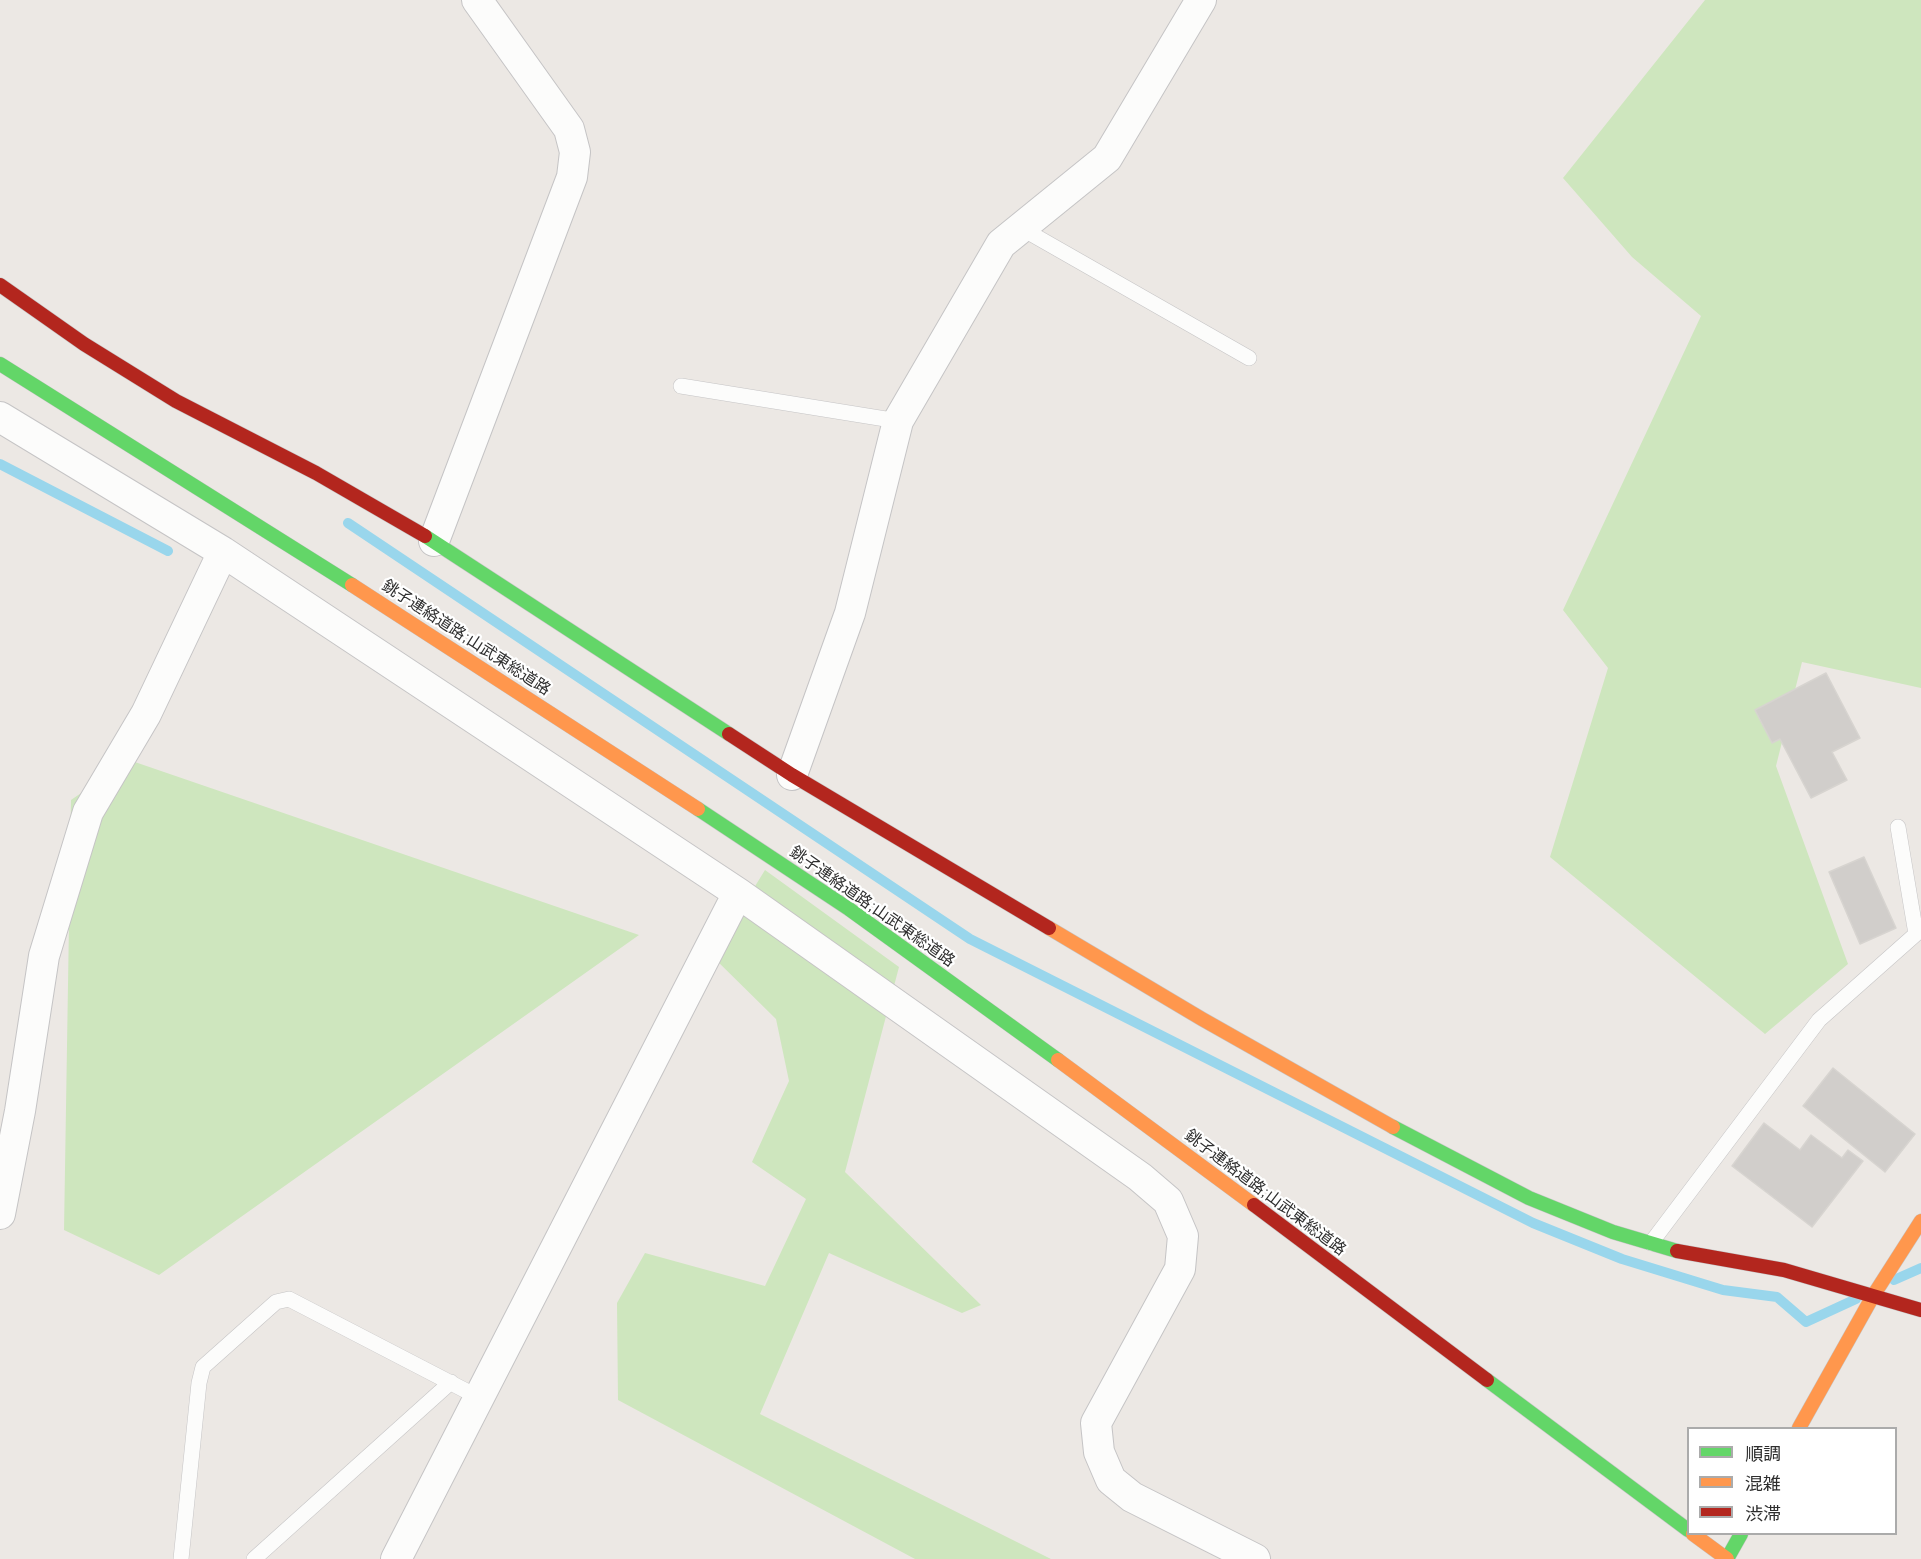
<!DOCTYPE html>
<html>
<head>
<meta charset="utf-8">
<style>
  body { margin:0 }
  #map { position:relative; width:1921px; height:1559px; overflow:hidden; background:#ece8e4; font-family:Manrope,"Noto Sans JP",sans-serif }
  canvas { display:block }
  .legend { position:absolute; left:1687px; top:1427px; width:210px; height:108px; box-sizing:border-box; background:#fff; border:2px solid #ababab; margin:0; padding:8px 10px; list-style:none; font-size:18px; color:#2e2e2e }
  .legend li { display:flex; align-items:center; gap:12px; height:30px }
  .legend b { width:30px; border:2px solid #ababab }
</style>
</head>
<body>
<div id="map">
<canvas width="1921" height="1559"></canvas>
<ul class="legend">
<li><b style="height:8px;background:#63d668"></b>順調</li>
<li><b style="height:8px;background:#ff974d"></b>混雑</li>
<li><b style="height:8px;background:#b3261e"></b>渋滞</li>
</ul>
</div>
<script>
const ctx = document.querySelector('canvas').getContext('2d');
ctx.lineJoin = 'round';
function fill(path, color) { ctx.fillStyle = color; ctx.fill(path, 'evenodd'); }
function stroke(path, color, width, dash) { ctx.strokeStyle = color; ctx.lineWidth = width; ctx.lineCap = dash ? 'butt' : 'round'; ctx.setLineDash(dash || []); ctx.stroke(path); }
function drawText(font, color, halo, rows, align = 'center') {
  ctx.font = font + ' Manrope,"Noto Sans JP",sans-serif'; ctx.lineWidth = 4.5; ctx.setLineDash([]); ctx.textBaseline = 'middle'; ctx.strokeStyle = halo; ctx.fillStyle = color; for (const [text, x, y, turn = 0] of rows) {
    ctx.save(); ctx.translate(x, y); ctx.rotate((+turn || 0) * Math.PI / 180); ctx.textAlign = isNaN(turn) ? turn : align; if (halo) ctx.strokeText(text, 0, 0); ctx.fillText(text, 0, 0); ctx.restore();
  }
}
const green = new Path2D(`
  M 1705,0 L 1921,0 L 1921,688 L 1802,662 L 1776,766 L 1848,964 L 1765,1034 L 1550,857 L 1608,668 L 1563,610 L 1701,316 L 1632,257 L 1563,178 Z
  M 129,760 L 639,935 L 159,1275 L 64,1230 L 71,800 Z
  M 765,870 L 899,967 L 845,1172 L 981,1305 L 962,1313 L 829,1253 L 760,1414 L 1051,1559 L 915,1559 L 618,1400 L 617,1303 L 645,1253 L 765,1286 L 806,1199 L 752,1162 L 789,1081 L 776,1019 L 712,956 Z`);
const stream = new Path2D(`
  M 0,464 L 168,551
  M 348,523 L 970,939 L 1533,1223 L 1622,1259 L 1723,1290 L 1777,1297 L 1806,1322 L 1856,1299
  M 1894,1280 L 1921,1268`);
const building = new Path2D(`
  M 1826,673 L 1860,738 L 1832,752 L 1847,780 L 1811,798 L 1780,739 L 1772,743 L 1755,710 Z
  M 1864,857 L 1896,928 L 1860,944 L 1829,872 Z
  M 1833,1068 L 1915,1134 L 1885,1172 L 1803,1106 Z
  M 1764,1123 L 1800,1150 L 1811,1135 L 1842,1158 L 1848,1150 L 1863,1161 L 1812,1227 L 1732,1166 Z`);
const lane = new Path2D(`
  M 1021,228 L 1249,358
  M 681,386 L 898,421
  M 1651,1243 L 1819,1020 L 1916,934 L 1898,827
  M 181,1559 L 199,1383 L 203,1367 L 276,1302 L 289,1299 L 478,1397
  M 254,1559 L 451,1382`);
const street = new Path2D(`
  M 0,417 L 223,552 L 738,893 L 1140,1177 L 1168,1201 L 1183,1236 L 1180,1269 L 1096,1423 L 1099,1452 L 1111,1480 L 1132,1497 L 1255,1559
  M 434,541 L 572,177 L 575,152 L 569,129 L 477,0
  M 792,775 L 850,613 L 898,421 L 1001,244 L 1107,158 L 1201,0
  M 0,1214 L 20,1111 L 44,956 L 88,812 L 146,714 L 223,552
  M 396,1559 L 738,893`);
const fast = new Path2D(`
  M 0,364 L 352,585
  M 425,536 L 729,734
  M 698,809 L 849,909 L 1058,1060
  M 1393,1127 L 1529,1198 L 1613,1232 L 1677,1251
  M 1487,1380 L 1688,1530
  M 1727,1559 L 1741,1534`);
const slow = new Path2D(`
  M 352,585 L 698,809
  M 1049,928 L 1202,1019 L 1393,1127
  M 1058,1060 L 1254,1205
  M 1799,1428 L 1873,1296 L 1921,1221
  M 1693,1534 L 1727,1559`);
const jam = new Path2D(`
  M 0,285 L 84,344 L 176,401 L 316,473 L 425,536
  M 729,734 L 792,775 L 1049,928
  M 1254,1205 L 1487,1380
  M 1677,1251 L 1784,1270 L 1921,1310`);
const streetNames = [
  ["銚子連絡道路;山武東総道路",466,638,33],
  ["銚子連絡道路;山武東総道路",872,907,35],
  ["銚子連絡道路;山武東総道路",1265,1193,37]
];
fill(green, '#cee6be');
stroke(stream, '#99d6ec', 10);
fill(building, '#d1cecb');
stroke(building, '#d7d4d0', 1.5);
stroke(lane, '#c5c4c5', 16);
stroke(street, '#c5c4c5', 32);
stroke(fast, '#c5c4c5', 15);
stroke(slow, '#c5c4c5', 15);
stroke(jam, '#c5c4c5', 15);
stroke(lane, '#fcfcfb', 15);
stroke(street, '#fcfcfb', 30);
stroke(fast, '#63d668', 14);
stroke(slow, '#ff974d', 14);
stroke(jam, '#b3261e', 14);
drawText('16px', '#2e2e2e', '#fff', streetNames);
</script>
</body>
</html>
